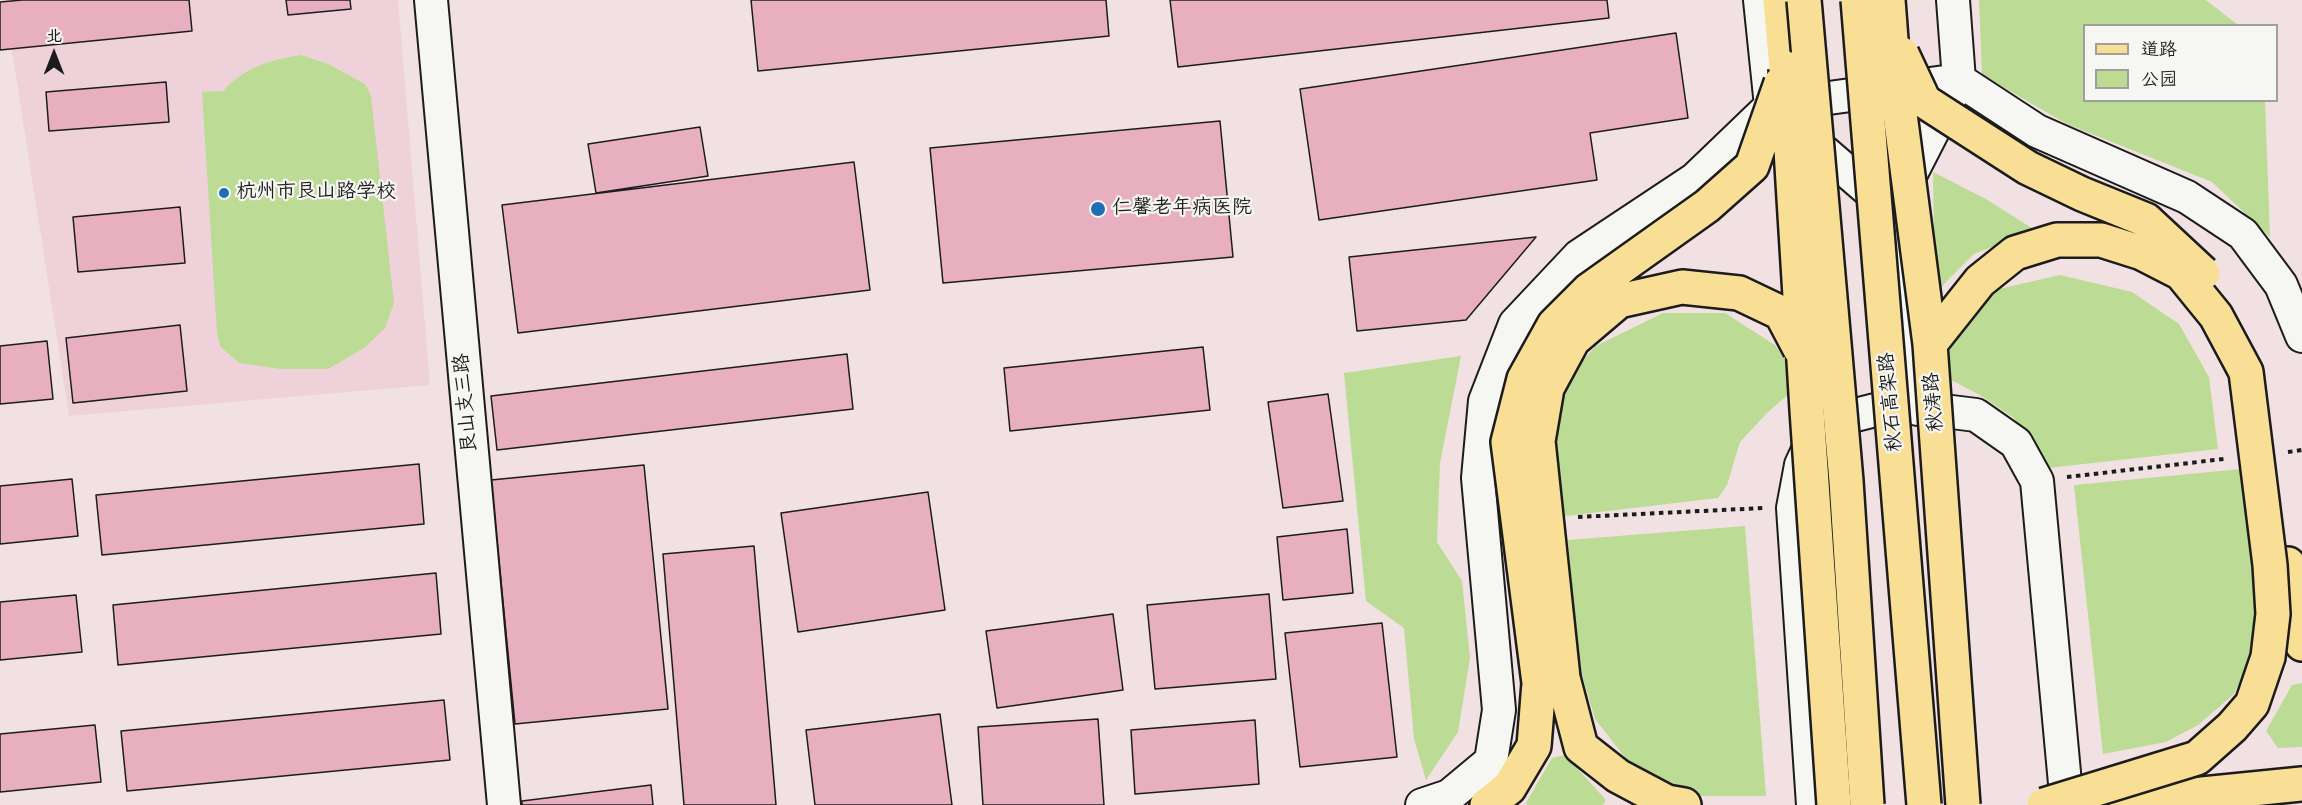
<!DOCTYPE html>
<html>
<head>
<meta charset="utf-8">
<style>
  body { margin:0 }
  #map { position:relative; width:2302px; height:805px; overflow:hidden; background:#f2e1e3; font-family:"Architects Daughter","LXGW WenKai TC",sans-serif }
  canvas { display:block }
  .legend { position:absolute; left:2083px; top:24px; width:195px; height:78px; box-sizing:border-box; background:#f6f6f2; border:2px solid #9f9f9c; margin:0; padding:8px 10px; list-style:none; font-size:18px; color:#1c1c1c }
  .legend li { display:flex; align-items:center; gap:12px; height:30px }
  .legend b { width:30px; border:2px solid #9f9f9c }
  .north { position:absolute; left:24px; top:24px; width:60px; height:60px; -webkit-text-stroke:4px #f6f6f2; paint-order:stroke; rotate:0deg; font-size:16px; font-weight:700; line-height:24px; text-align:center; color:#1c1c1c }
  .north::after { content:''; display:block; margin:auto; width:21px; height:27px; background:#1c1c1c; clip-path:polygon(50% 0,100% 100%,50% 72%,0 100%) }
</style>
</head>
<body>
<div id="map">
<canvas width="2302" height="805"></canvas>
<ul class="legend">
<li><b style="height:8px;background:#f9df96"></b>道路</li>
<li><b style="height:16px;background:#bcdb94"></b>公园</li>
</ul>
<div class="north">北</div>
</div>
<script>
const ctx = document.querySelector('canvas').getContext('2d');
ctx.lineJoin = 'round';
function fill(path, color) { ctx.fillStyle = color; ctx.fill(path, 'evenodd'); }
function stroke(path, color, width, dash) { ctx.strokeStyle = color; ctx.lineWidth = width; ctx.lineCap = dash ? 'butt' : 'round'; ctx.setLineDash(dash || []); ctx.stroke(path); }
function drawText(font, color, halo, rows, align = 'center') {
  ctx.font = font + ' "Architects Daughter","LXGW WenKai TC",sans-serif'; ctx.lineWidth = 4.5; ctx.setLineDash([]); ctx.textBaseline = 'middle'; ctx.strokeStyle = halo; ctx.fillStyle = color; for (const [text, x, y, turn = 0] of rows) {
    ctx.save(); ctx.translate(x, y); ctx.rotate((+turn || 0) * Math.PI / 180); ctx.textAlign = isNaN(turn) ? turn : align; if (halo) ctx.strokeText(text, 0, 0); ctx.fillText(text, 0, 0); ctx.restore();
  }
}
const built = new Path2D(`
  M 4,0 L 398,0 L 430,385 L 69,416 Z`);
const green = new Path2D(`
  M 1979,0 L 2206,0 L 2238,25 L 2084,26 L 2084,100 L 2265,101 L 2270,237 L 2212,182 L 2067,124 L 1982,75 Z
  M 301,55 L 328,64 L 365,84 L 371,96 L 394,303 L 385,328 L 364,348 L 328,369 L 281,369 L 239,363 L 220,346 L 217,333 L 202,92 L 223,91 C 247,66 267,61 301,55 Z
  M 1933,172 L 1986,199 L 2035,230 L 1974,254 L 1935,293 Z
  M 2060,275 L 2132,292 L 2179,324 L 2209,377 L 2218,449 L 2048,468 L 2036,457 L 2014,418 L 1980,395 L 1945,377 L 1950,350 L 1958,331 L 1999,289 Z
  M 1663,313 L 1725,313 L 1775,345 L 1787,362 L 1798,386 L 1768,412 L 1740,442 L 1727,485 L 1718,498 L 1549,518 L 1558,388 L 1596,346 Z
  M 1461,356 L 1440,463 L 1437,542 L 1462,581 L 1470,658 L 1458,732 L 1426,780 L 1414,739 L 1404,628 L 1366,601 L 1344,373 Z
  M 2252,468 L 2263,588 L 2257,648 L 2233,695 L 2198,725 L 2166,742 L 2103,754 L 2074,485 Z
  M 1745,526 L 1766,796 L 1702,796 L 1667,784 L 1628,761 L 1595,719 L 1578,661 L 1568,540 Z
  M 2302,683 L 2302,747 L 2278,748 L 2266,731 L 2292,685 Z
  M 1565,755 L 1606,800 L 1603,805 L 1527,805 L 1526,803 L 1552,758 Z`);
const building = new Path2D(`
  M 22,0 L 189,0 L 192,31 L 0,50 L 0,2 Z
  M 286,0 L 350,0 L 351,9 L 288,15 Z
  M 751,0 L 1106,0 L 1109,36 L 758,71 Z
  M 1170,0 L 1607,0 L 1609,18 L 1178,67 Z
  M 1676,33 L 1688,118 L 1590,133 L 1597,180 L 1319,220 L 1300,89 Z
  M 166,82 L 169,122 L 49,131 L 46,92 Z
  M 1220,121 L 1233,257 L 943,283 L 930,148 Z
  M 700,127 L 708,176 L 596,193 L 588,144 Z
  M 854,162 L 870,290 L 518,333 L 502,205 Z
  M 180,207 L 185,263 L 78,272 L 73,217 Z
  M 1536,237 L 1466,320 L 1357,331 L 1349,257 Z
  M 180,325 L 187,391 L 73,403 L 66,338 Z
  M 47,341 L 53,399 L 0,404 L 0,346 Z
  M 1203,347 L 1210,410 L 1010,431 L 1004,368 Z
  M 847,354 L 853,409 L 497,450 L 491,396 Z
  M 1328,394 L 1343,501 L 1283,508 L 1268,402 Z
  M 419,464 L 424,524 L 102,555 L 96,495 Z
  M 644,465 L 668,709 L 515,724 L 491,480 Z
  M 72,479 L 78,536 L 0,544 L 0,486 Z
  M 928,492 L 945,610 L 798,632 L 781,513 Z
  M 1347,529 L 1353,593 L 1283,600 L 1277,537 Z
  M 754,546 L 776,805 L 684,805 L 663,554 Z
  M 436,573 L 441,634 L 118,665 L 113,605 Z
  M 1269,594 L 1276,679 L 1155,689 L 1147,605 Z
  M 76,595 L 82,652 L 0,660 L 0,602 Z
  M 1113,614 L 1123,690 L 997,708 L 986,631 Z
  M 1382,623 L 1397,757 L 1300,767 L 1285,633 Z
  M 444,700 L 450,760 L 127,791 L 121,731 Z
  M 940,714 L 952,805 L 815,805 L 806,730 Z
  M 1098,719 L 1104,805 L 983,805 L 978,727 Z
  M 1255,720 L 1259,784 L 1135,794 L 1131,730 Z
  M 95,725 L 101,782 L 0,792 L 0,734 Z
  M 651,785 L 653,805 L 522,805 L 522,801 Z`);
const path = new Path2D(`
  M 2288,452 L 2302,450
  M 2067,477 L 2224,459
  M 1578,517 L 1763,508`);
const minor = new Path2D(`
  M 431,0 L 504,805
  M 1760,0 L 1771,106 L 1879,199 L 1880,210
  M 1918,409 L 1896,203 L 1959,80 L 1953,0
  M 1422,805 L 1449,796 L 1491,761 L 1499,710 L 1478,478 L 1485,401 L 1515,324 L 1579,256 L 1695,179 L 1771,106 L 1959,80 L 2037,131 L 2187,197 L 2243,234 L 2281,285 L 2302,336
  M 1813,805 L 1793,508 L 1801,465 L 1820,424 L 1895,405 L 1976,415 L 2016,443 L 2037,481 L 2067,805`);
const primary = new Path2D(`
  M 1780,0 L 1786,68
  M 2288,564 L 2299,639 L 2302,644
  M 1563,678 L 1581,747 L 1618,776 L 1667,802 L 1684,805
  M 1487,805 L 1509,788 L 1534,746 L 1539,683
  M 2093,805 L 2302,784`);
const primaryBridge = new Path2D(`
  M 1888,0 L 1892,53 L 1930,344 L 1963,805
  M 1902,54 L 1924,101 L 2028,168 L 2082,194 L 2146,220 L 2203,273
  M 1786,68 L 1807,410 L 1834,805
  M 1930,344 L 1980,281 L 2015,253 L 2057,240 L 2101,240 L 2142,253 L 2181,273 L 2216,316 L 2246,372 L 2270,565 L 2273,614 L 2268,657 L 2252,704 L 2232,727 L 2197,758 L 2044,805
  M 1563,678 L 1538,441 L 1547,388 L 1573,340 L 1619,301 L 1682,287 L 1739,293 L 1781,313 L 1800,349
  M 1539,683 L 1508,442 L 1524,379 L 1554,325 L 1589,290 L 1707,206 L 1752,166 L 1781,83`);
const trunkBridge = new Path2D(`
  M 1804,0 L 1846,481 L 1867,805
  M 1858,0 L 1924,805`);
const markers = [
  [224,193,6,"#1f6fb2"],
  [1098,209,8,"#1f6fb2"]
];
const poiNames = [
  ["杭州市艮山路学校",236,193],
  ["仁馨老年病医院",1112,209]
];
const streetNames = [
  ["秋石高架路",1892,402,-95],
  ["秋涛路",1935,402,-95],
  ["艮山支三路",467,403,-95]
];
fill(built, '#efd2d9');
fill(green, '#bcdb94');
fill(building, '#e8afc1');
stroke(building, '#1c1c1c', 1.5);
stroke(minor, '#1c1c1c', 36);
stroke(primary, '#1c1c1c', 38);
stroke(path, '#1c1c1c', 4, [4.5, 4.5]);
stroke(minor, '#f6f6f2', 32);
stroke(primary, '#f9df96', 33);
stroke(primaryBridge, '#1c1c1c', 38, []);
stroke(trunkBridge, '#1c1c1c', 38, []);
stroke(primaryBridge, '#f9df96', 33);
stroke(trunkBridge, '#f9df96', 33);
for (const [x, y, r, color] of markers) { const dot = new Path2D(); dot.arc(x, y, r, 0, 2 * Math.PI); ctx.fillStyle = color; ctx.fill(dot); stroke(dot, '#f6f6f2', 2); }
drawText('20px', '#1c1c1c', '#f6f6f2', poiNames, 'left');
drawText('20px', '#1c1c1c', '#f6f6f2', streetNames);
</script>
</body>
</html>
